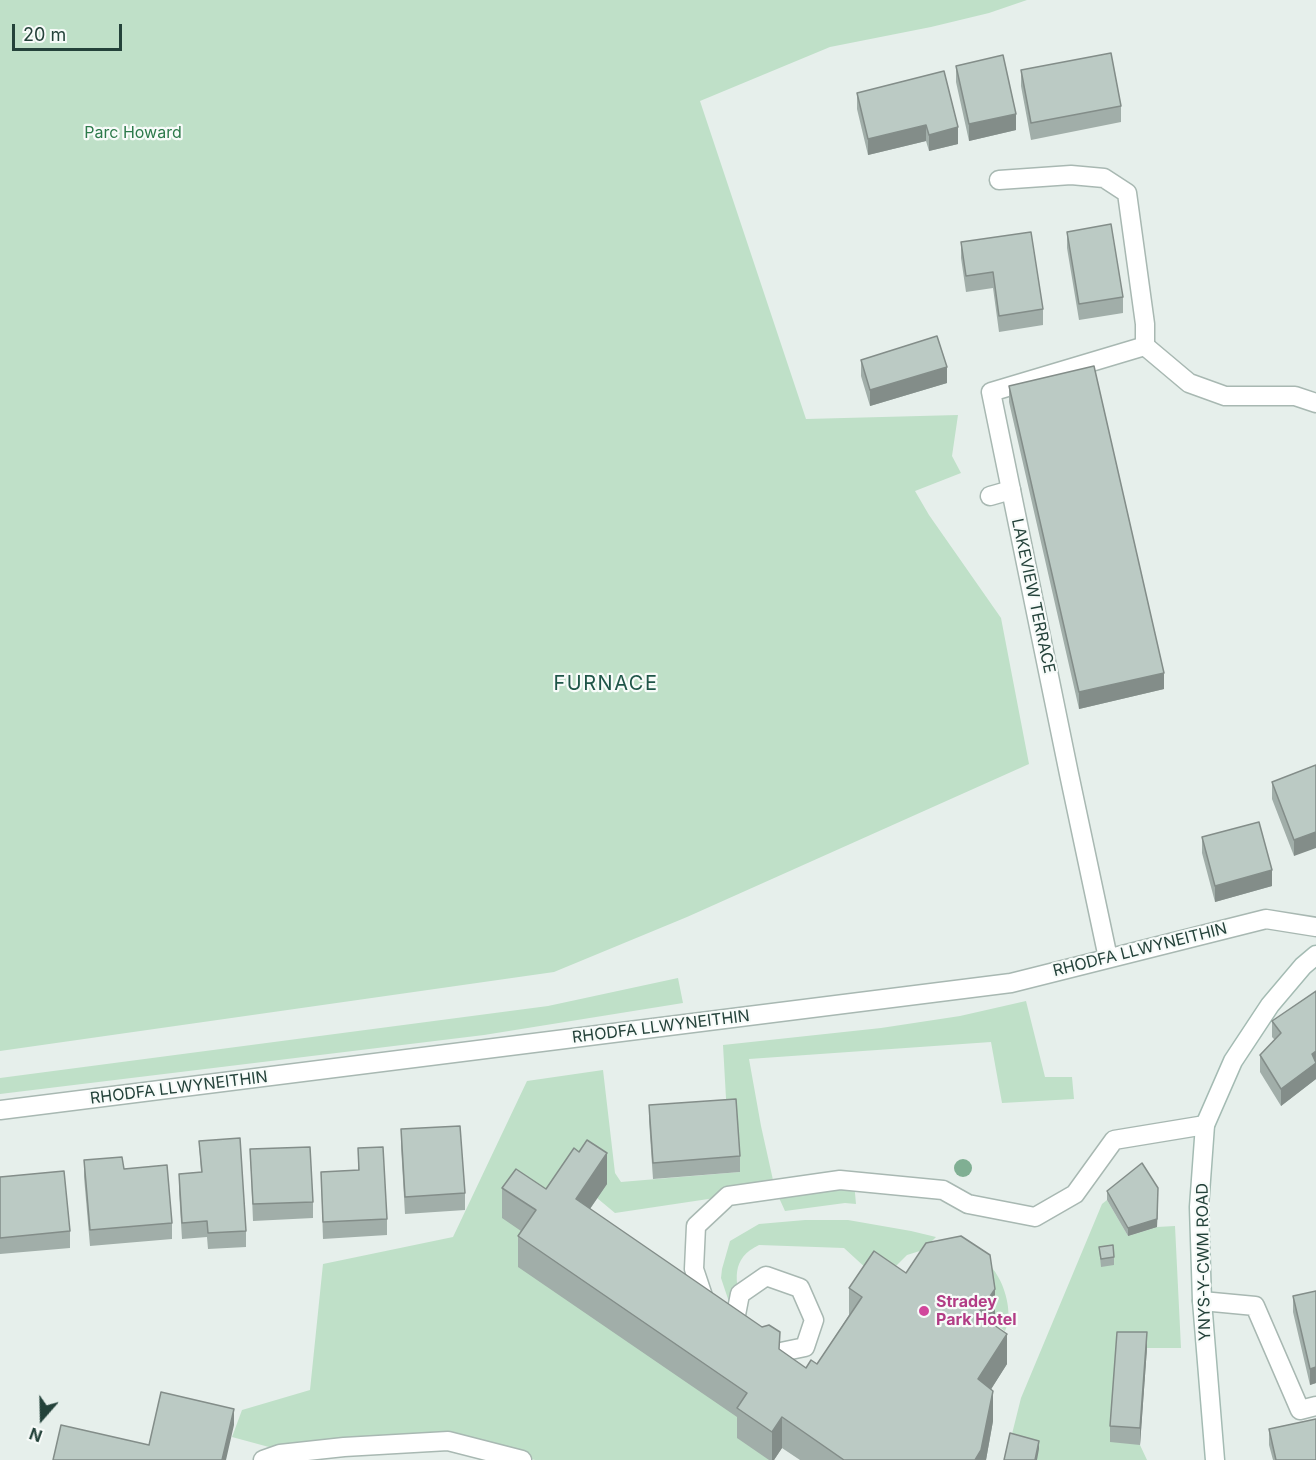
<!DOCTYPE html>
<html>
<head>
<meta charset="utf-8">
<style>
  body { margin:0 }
  #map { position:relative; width:1316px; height:1460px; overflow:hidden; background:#e6efeb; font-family:Inter,sans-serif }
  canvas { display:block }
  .north { position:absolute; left:12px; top:1388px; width:60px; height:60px; -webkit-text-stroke:4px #f7fbf9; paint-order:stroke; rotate:200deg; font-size:16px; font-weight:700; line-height:24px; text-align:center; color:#24423a }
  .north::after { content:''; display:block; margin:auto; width:21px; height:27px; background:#24423a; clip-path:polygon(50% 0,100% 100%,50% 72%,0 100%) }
  .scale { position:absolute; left:12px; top:24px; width:110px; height:27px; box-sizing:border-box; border:3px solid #24423a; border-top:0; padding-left:8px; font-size:18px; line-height:21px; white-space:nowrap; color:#24423a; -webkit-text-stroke:4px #f7fbf9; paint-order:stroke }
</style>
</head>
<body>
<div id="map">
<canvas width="1316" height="1460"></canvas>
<div class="north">N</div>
<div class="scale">20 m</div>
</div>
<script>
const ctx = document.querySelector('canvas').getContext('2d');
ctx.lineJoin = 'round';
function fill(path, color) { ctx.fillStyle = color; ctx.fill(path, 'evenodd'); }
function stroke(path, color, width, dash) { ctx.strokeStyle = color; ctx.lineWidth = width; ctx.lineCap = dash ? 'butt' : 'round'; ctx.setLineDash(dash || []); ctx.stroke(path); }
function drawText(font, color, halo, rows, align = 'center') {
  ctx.font = font + ' Inter,sans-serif'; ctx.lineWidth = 4.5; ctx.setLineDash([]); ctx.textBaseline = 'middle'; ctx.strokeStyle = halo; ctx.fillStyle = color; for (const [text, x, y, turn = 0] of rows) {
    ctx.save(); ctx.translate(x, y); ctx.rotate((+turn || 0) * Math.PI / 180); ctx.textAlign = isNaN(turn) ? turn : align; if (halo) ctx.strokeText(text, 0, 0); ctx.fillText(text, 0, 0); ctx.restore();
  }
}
const green = new Path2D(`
  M 0,0 L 1027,0 L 989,13 L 931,27 L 830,47 L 700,101 L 806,419 L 958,415 L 952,456 L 961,473 L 915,491 L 929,515 L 1001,618 L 1029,764 L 687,917 L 554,972 L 0,1051 Z
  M 678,978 L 683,1003 L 484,1035 L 0,1094 L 0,1078 L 548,1006 Z
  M 1026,1001 L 1045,1077 L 1072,1077 L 1074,1099 L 1002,1103 L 991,1042 L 749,1059 L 761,1126 L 775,1189 L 854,1182 L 856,1204 L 845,1203 L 785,1211 L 775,1189 L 615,1213 L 597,1198 L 536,1240 L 747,1424 L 769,1460 L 535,1460 L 447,1437 L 280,1450 L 232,1437 L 242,1410 L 310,1390 L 323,1264 L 453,1237 L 527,1081 L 603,1070 L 615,1173 L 621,1182 L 740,1172 L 727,1116 L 723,1045 L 881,1028 L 960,1016 Z
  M 1107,1200 L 1128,1236 L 1157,1227 L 1175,1226 L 1181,1348 L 1117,1348 L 1140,1445 L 1147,1460 L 1037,1460 L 1010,1442 L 1021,1398 L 1102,1204 Z
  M 805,1220 L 848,1220 L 911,1231 L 936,1237 L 923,1250 L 907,1255 L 891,1271 L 868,1270 L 844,1248 L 759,1245 C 730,1259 736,1280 741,1307 L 731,1308 L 721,1278 L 722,1269 L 730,1241 L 759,1224 Z
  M 977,1254 C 984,1260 993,1267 997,1275 C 1006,1289 1013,1316 1005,1331 L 993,1322 Z`);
const service = new Path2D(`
  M 1145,346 L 1189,383 L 1225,396 L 1295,396 L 1316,403
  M 990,496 L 1011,490
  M 706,1305 L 694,1269 L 696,1226 L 728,1196 L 840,1180 L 943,1190 L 968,1204 L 1035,1217 L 1075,1194 L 1114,1140 L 1205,1125
  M 734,1325 L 740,1294 L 766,1276 L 800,1288 L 814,1320 L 805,1347 L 776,1353 L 761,1345
  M 263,1460 L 280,1454 L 344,1447 L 448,1441 L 522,1460`);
const minor = new Path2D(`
  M 999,180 L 1071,175 L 1104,178 L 1127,193 L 1145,324 L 1145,346 L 991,392 L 1069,774 L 1108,958
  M 0,1110 L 1011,983 L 1266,919 L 1316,927
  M 1202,1301 L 1255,1306 L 1300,1410 L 1316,1406`);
const secondary = new Path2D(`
  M 1215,1460 L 1202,1301 L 1199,1207 L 1205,1125 L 1233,1061 L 1270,1005 L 1303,966 L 1316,955`);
const trees = [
  [963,1168]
];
const wall = new Path2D(`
  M 956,66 L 1016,130 L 969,141 L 956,82 Z
  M 1021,70 L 1121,106 L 1121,122 L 1031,140 L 1021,86 Z
  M 944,71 L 958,144 L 929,151 L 926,141 L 868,155 L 857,109 L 857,93 Z
  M 1067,232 L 1123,297 L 1123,313 L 1079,320 L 1067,248 Z
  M 961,242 L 1043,309 L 1043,325 L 999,332 L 993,288 L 966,292 L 961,258 Z
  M 861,360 L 947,383 L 870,406 L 861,376 Z
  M 1009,386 L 1164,689 L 1079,709 L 1009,402 Z
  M 1316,765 L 1294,856 L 1272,799 L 1272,782 Z
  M 1202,837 L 1272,886 L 1215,902 L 1202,853 Z
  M 1272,1021 L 1316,1067 L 1316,1079 L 1281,1106 L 1260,1072 L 1260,1055 L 1275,1040 L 1272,1037 Z
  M 649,1105 L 740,1156 L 740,1172 L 653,1179 L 649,1121 Z
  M 401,1129 L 465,1193 L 465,1210 L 405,1214 L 401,1146 Z
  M 199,1141 L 246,1231 L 246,1247 L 208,1249 L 207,1237 L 182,1239 L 179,1191 L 179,1174 L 201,1172 Z
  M 358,1148 L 387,1219 L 387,1235 L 323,1239 L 321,1172 L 358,1170 Z
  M 250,1149 L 313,1202 L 313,1218 L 253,1221 Z
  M 84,1160 L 124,1169 L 172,1223 L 172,1239 L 90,1246 L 84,1177 Z
  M 0,1177 L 70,1231 L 70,1248 L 0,1254 Z
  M 607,1184 L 590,1209 L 780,1350 L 806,1368 L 817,1364 L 849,1315 L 849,1288 L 906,1273 L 995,1320 L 992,1324 L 1007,1364 L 991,1389 L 993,1421 L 986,1460 L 800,1460 L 782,1448 L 774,1460 L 769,1460 L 737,1438 L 737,1417 L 518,1267 L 518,1236 L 521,1231 L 502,1218 L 502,1188 L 546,1189 Z
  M 1107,1191 L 1158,1196 L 1157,1227 L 1128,1236 L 1107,1200 Z
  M 1099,1247 L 1114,1257 L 1114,1265 L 1101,1267 Z
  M 1316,1291 L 1316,1383 L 1310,1385 L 1293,1312 L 1293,1296 Z
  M 1147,1348 L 1140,1445 L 1110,1442 L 1110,1426 Z
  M 1269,1429 L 1316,1460 L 1273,1460 L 1269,1445 Z`);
const shadedWall = new Path2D(`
  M 1016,114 L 1016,130 L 969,141 L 969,124 Z
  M 926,125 L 926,141 L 868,155 L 868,139 Z
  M 958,127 L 958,144 L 929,151 L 929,135 Z
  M 947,367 L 947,383 L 870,406 L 870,390 Z
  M 1164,673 L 1164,689 L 1079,709 L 1079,692 Z
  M 1316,832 L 1316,848 L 1294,856 L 1294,840 Z
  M 1272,870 L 1272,886 L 1215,902 L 1215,886 Z
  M 1316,1051 L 1316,1079 L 1281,1106 L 1281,1089 L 1312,1054 Z
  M 607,1153 L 607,1184 L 576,1229 L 576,1199 Z
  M 1158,1196 L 1157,1227 L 1128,1236 L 1128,1228 Z
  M 995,1289 L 995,1320 L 978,1345 L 978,1314 Z
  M 1147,1332 L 1147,1348 L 1140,1445 L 1140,1428 Z
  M 1007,1334 L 1007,1364 L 978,1410 L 978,1379 Z
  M 1316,1367 L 1316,1383 L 1310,1385 L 1310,1369 Z
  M 993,1391 L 993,1421 L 986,1460 L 975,1460 Z
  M 234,1409 L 234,1425 L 226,1460 L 222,1460 Z
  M 782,1417 L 782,1448 L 774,1460 L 772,1460 L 772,1432 Z
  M 1039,1441 L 1039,1449 L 1037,1460 L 1035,1460 Z`);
const building = new Path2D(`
  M 1111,53 L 1121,106 L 1031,123 L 1021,70 Z
  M 1003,55 L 1016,114 L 969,124 L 956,66 Z
  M 944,71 L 958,127 L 929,135 L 926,125 L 868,139 L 857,93 Z
  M 1111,224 L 1123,297 L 1079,304 L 1067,232 Z
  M 1031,232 L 1043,309 L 999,316 L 993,272 L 966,276 L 961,242 Z
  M 937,336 L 947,367 L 870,390 L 861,360 Z
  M 1094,366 L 1164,673 L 1079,692 L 1009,386 Z
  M 1316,765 L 1316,832 L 1294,840 L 1272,782 Z
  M 1259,822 L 1272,870 L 1215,886 L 1202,837 Z
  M 1316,991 L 1316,1051 L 1312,1054 L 1316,1063 L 1281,1089 L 1260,1055 L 1281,1033 L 1272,1021 Z
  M 736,1099 L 740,1156 L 653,1163 L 649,1105 Z
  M 460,1126 L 465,1193 L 405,1197 L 401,1129 Z
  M 240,1138 L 246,1231 L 208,1233 L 207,1221 L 182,1223 L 179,1174 L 202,1172 L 199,1141 Z
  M 587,1140 L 607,1153 L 576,1199 L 762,1327 L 769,1325 L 780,1332 L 779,1349 L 806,1368 L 811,1360 L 817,1364 L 862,1297 L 849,1288 L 874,1251 L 906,1273 L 926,1243 L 961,1236 L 990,1255 L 995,1289 L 978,1314 L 1007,1334 L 978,1379 L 993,1391 L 981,1450 L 975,1460 L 844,1460 L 782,1417 L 772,1432 L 737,1408 L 747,1393 L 518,1236 L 536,1210 L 502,1188 L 516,1169 L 546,1189 L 574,1148 L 579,1152 Z
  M 310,1147 L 313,1202 L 253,1204 L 250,1149 Z
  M 383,1147 L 387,1219 L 323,1222 L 321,1172 L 359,1170 L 358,1148 Z
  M 122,1157 L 124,1169 L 167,1165 L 172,1223 L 90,1230 L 84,1160 Z
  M 1142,1163 L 1158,1188 L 1157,1219 L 1128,1228 L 1107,1191 Z
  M 64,1171 L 70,1231 L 0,1238 L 0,1177 Z
  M 1113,1245 L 1114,1257 L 1101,1259 L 1099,1247 Z
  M 1316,1291 L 1316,1367 L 1310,1369 L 1293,1296 Z
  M 1117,1332 L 1147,1332 L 1140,1428 L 1110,1426 Z
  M 161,1392 L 234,1409 L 222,1460 L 53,1460 L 61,1425 L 149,1445 Z
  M 1316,1419 L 1316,1460 L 1276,1460 L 1269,1429 Z
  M 1010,1433 L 1039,1441 L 1035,1460 L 1004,1460 Z`);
const markers = [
  [924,1311,6,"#d1479c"]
];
const parkNames = [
  ["Parc Howard",133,133]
];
const streetNames = [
  ["LAKEVIEW TERRACE",1033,596,78],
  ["RHODFA LLWYNEITHIN",1140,950,-14],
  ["RHODFA LLWYNEITHIN",661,1027,-7],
  ["RHODFA LLWYNEITHIN",179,1088,-7],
  ["YNYS-Y-CWM ROAD",1204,1262,-91]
];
const hotelNames = [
  ["Stradey",936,1302],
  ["Park Hotel",936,1320]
];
const quarterNames = [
  ["FURNACE",606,684]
];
fill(green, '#bfe0c8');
stroke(service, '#a8b8b2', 21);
stroke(minor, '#a8b8b2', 21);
stroke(secondary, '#a4bbb3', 21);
stroke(service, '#fff', 18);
stroke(minor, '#fff', 18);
stroke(secondary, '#fff', 18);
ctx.fillStyle = '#80af93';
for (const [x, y] of trees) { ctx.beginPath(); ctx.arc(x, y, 9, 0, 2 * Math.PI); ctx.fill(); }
fill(wall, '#a1aea9');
fill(shadedWall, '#838d89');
fill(building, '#bbcac4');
stroke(building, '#838d89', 1.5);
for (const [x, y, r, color] of markers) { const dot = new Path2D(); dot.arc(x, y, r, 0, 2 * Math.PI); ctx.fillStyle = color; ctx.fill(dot); stroke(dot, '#f7fbf9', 2); }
drawText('16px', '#2d7a4b', '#f7fbf9', parkNames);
drawText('16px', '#24423a', '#f7fbf9', streetNames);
drawText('bold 16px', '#b23c85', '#f7fbf9', hotelNames, 'left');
ctx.letterSpacing = '1.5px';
drawText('20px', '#1f5548', '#f7fbf9', quarterNames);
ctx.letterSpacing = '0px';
</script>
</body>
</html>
